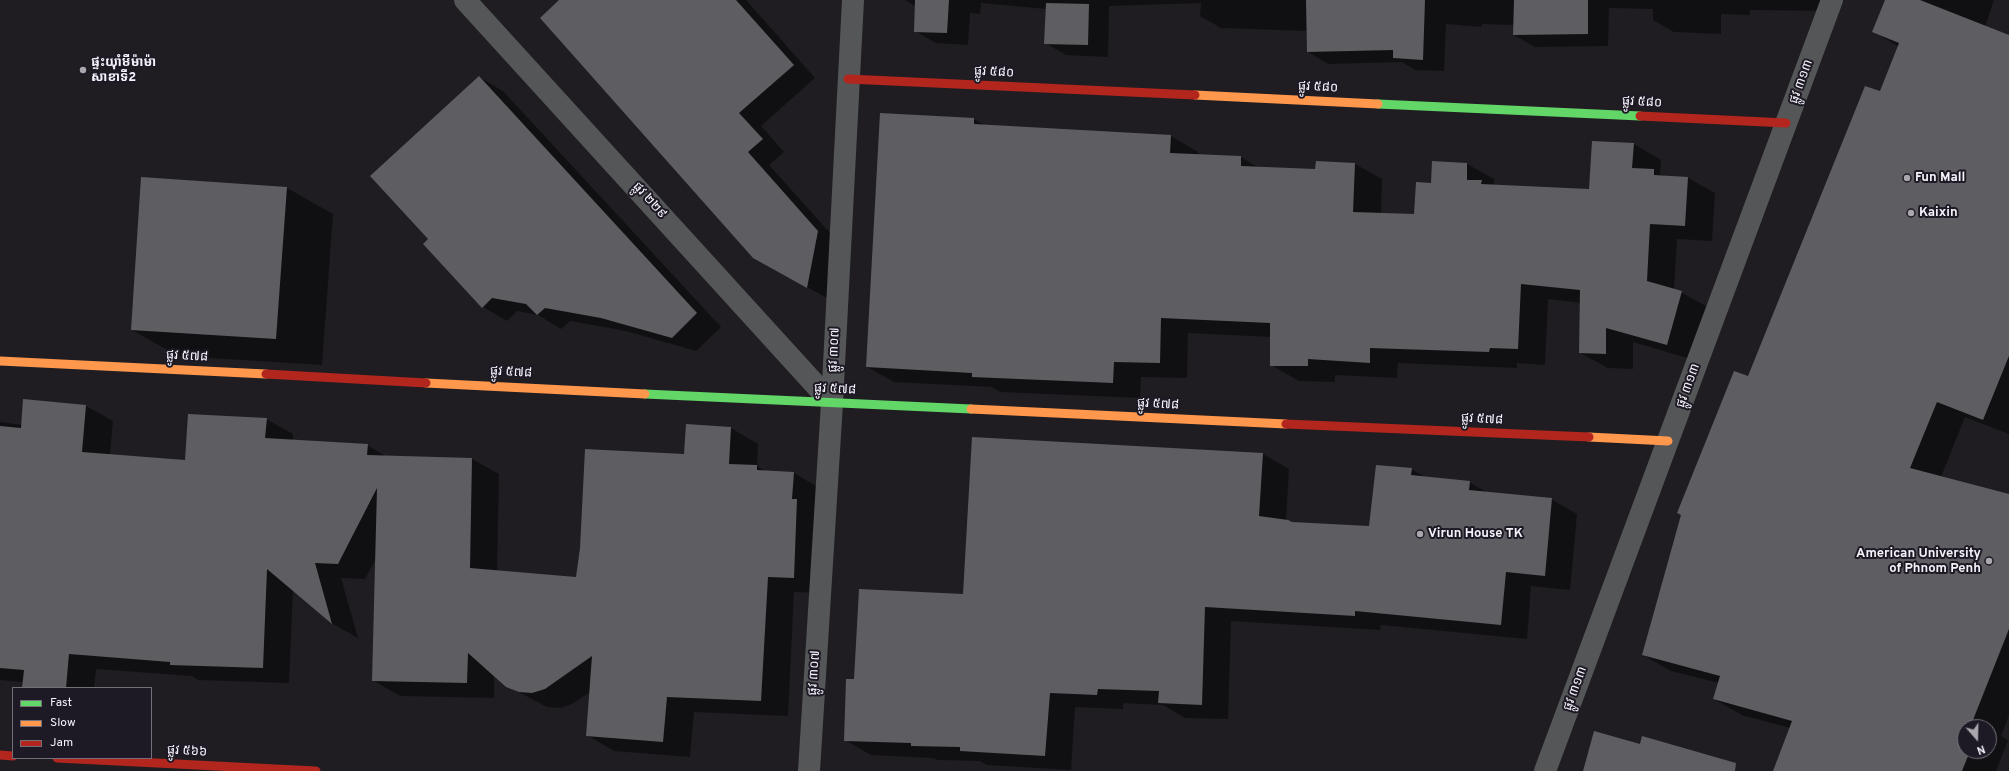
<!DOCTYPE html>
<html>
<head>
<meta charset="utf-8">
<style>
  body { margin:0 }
  #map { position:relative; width:2009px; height:771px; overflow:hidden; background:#1f1d22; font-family:Overpass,sans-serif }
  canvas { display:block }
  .legend { position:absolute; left:12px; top:687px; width:140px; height:72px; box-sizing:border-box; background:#1e1a25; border:1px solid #74707a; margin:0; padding:5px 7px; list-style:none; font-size:12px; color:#f5f2fa }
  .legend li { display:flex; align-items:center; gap:8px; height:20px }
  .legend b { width:20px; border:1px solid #74707a }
  .north { position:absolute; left:1957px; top:719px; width:40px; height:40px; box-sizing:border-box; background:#1e1a25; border:1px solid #74707a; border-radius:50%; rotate:160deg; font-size:11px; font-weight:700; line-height:16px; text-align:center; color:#f5f2fa }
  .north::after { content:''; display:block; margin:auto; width:14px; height:18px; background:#aaa7ae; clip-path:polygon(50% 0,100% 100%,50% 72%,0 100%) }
</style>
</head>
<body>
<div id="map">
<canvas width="2009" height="771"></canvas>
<ul class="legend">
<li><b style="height:5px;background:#63d668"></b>Fast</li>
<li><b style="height:5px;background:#ff974d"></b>Slow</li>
<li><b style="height:5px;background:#b3261e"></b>Jam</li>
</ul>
<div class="north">N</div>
</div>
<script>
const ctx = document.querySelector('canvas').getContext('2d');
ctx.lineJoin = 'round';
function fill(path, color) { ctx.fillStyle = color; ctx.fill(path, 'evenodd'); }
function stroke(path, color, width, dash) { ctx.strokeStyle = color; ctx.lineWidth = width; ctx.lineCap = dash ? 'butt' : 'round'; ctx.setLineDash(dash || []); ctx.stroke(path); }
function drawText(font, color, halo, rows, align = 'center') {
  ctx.font = font + ' Overpass,"Noto Sans Khmer",sans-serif'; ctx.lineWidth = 4; ctx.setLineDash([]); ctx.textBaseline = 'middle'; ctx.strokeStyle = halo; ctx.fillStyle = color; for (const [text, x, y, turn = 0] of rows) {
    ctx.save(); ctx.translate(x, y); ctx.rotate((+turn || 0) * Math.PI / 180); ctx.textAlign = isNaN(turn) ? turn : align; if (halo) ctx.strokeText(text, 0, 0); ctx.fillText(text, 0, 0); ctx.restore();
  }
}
const shadow = new Path2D(`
  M 561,0 L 746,0 L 815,78 L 761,126 L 784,152 L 769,165 L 840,244 L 829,299 L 777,271 Z
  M 905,0 L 1826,0 L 1826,11 L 1750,10 L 1750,15 L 1721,14 L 1721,34 L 1674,32 L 1653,20 L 1653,9 L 1609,8 L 1608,46 L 1535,47 L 1514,35 L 1514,25 L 1482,24 L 1482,27 L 1446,24 L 1444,71 L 1415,70 L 1402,62 L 1328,64 L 1308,52 L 1307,31 L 1221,28 L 1200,16 L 1201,3 L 1109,6 L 1108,57 L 1066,55 L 1045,43 L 1046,9 L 981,3 L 980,14 L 970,13 L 968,45 L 936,43 L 915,31 L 916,7 Z
  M 1886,0 L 1994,0 L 1985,27 L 2009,36 L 2009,434 L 1965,417 L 1941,477 L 2009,495 L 2009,715 L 2001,736 L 2008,740 L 1996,771 L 1777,771 L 1790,728 L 1742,715 L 1714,699 L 1719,683 L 1671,671 L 1643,655 L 1749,378 L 1880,93 L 1899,47 L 1874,32 ZM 1965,727 L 1989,727 L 1989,751 L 1965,751 Z
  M 479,77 L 503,91 L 721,327 L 696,351 L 626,331 L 570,321 L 561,329 L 538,315 L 517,311 L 507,321 L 483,307 L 430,239 Z
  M 974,119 L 985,125 L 1171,136 L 1198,152 L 1198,156 L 1241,157 L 1259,168 L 1316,170 L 1317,162 L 1355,164 L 1382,179 L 1381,214 L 1415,215 L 1432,184 L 1433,162 L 1467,164 L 1494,179 L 1494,186 L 1590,190 L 1634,144 L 1661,160 L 1660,174 L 1665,176 L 1688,178 L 1715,193 L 1712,241 L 1677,239 L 1674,290 L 1681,292 L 1709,308 L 1694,360 L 1633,342 L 1633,369 L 1608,368 L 1580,353 L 1581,303 L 1548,299 L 1545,365 L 1517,363 L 1517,368 L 1398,363 L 1397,378 L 1335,375 L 1335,382 L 1299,381 L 1271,365 L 1271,337 L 1188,333 L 1187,378 L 1141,377 L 1140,398 L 1000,392 L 992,387 L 894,382 L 867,367 Z
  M 287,188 L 333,214 L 322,365 L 178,356 L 132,330 Z
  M 86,406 L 113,421 L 110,455 L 186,461 L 266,419 L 293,434 L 293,441 L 367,445 L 387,457 L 472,459 L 499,474 L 497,571 L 577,578 L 685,455 L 731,428 L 758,444 L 757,466 L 767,472 L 794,473 L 821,489 L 821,593 L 794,592 L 788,716 L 694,712 L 690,757 L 614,751 L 587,735 L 590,692 L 572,704 L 560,708 L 547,707 L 507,686 L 494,675 L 494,698 L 400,696 L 374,681 L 377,556 L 365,579 L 341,578 L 358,638 L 333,624 L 293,590 L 289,683 L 198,680 L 192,676 L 96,669 L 94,688 L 23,688 L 24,682 L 0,680 L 0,422 L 22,425 Z
  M 1263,454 L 1289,469 L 1286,520 L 1293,523 L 1370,527 L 1411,469 L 1427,478 L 1469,482 L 1488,493 L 1551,499 L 1577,514 L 1570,590 L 1531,586 L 1527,639 L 1381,625 L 1380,630 L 1231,621 L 1228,719 L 1185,718 L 1163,705 L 1123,703 L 1123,709 L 1075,707 L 1071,770 L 987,765 L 980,761 L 938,760 L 933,758 L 871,755 L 845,740 L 855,680 L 964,595 Z`);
const building = new Path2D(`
  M 559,0 L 736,0 L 794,65 L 739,113 L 763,139 L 748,152 L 818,231 L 807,288 L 753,258 L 540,18 Z
  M 915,0 L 949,0 L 947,33 L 914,32 Z
  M 1306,0 L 1425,0 L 1423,60 L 1393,58 L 1393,50 L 1307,52 Z
  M 1514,0 L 1588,0 L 1588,34 L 1513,35 Z
  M 1885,0 L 1920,0 L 2009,35 L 2009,356 L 1983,420 L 1937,402 L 1910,468 L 2009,494 L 2009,629 L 1973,720 L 1981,723 L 1979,727 L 1965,727 L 1965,751 L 1970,751 L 1962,771 L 1773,771 L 1792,721 L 1713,699 L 1720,676 L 1642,655 L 1681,515 L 1677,513 L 1734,371 L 1748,376 L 1865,86 L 1880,91 L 1899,43 L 1872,32 Z
  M 1046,3 L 1089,4 L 1088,45 L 1044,44 Z
  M 479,76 L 697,313 L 672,338 L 601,318 L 545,308 L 537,315 L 526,304 L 492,298 L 482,308 L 423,244 L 428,239 L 370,176 Z
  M 880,113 L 974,118 L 974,124 L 1171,135 L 1170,153 L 1241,156 L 1241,166 L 1315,169 L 1316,161 L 1355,163 L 1353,212 L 1414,214 L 1416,182 L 1431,183 L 1432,161 L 1467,163 L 1467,180 L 1482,180 L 1481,184 L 1589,189 L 1592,141 L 1634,143 L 1632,168 L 1654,169 L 1654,175 L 1688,177 L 1685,226 L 1650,224 L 1647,281 L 1682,291 L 1667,345 L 1606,328 L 1606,354 L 1579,353 L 1580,290 L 1521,284 L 1518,349 L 1490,348 L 1489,352 L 1370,348 L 1370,363 L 1308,359 L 1308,366 L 1270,366 L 1270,323 L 1161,318 L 1160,363 L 1114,362 L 1113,383 L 972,377 L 972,373 L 866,367 Z
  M 141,177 L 287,187 L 276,339 L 131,330 Z
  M 23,399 L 86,405 L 82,452 L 185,460 L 188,414 L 267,418 L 265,438 L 368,444 L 367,455 L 472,458 L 470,568 L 576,577 L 580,548 L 585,449 L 684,454 L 686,424 L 731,427 L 729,464 L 757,465 L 757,470 L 794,472 L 792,499 L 797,499 L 794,578 L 768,577 L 761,701 L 667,697 L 663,742 L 586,736 L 592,656 L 545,689 L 532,693 L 519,692 L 506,687 L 468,653 L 467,683 L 372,681 L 377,488 L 338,564 L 315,563 L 332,624 L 267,569 L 263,668 L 170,665 L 170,662 L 69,654 L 66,688 L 22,688 L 24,670 L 0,668 L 0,426 L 21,428 Z
  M 972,437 L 1263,453 L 1259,516 L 1288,520 L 1292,522 L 1369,526 L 1376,465 L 1412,468 L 1411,475 L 1470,481 L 1469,490 L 1552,498 L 1545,576 L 1506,572 L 1501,625 L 1355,611 L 1355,616 L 1205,607 L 1202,705 L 1158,703 L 1159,691 L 1098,689 L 1097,695 L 1050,693 L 1045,756 L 960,751 L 960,747 L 911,746 L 911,743 L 844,741 L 846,679 L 854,679 L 859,589 L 963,594 Z
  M 1594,731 L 1640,744 L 1642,736 L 1736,763 L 1735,771 L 1583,771 Z`);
const street = new Path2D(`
  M 465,0 L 832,403
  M 809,771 L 832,403 L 853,0
  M 1545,771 L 1832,0`);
const fast = new Path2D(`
  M 1378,104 L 1640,116
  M 645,394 L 971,409`);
const slow = new Path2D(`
  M 1195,95 L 1378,104
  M 0,361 L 266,374
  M 426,383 L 645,394
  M 971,409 L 1286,424
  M 1589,437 L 1668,441`);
const jam = new Path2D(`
  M 848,79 L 1195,95
  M 1640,116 L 1786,123
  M 266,374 L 426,383
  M 1286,424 L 1589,437
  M 0,755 L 13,756
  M 57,758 L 316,771`);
const markers = [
  [83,70,4,"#aaa7ae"],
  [1907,178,4,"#aaa7ae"],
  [1911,213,4,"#aaa7ae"],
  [1420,534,4,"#aaa7ae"],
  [1989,561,4,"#aaa7ae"]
];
const poiNames = [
  ["ផ្ទះយ៉ាំមីម៉ាម៉ា",91,63],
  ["សាខាទី2",91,78],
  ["Fun Mall",1915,178],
  ["Kaixin",1919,213],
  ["Virun House TK",1428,534],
  ["American University",1981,554,"right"],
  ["of Phnom Penh",1981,569,"right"]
];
const streetNames = [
  ["ផ្លូវ ៥៨០",994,73,3],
  ["ផ្លូវ ៣១៣",1802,82,-70],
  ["ផ្លូវ ៥៨០",1318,88,3],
  ["ផ្លូវ ៥៨០",1642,103,3],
  ["ផ្លូវ ២២៩",649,201,48],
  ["ផ្លូវ ៣០៧",835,350,-87],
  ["ផ្លូវ ៥៧៨",187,357,3],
  ["ផ្លូវ ៥៧៨",511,373,3],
  ["ផ្លូវ ៣១៣",1689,386,-70],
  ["ផ្លូវ ៥៧៨",835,390,3],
  ["ផ្លូវ ៥៧៨",1158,405,3],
  ["ផ្លូវ ៥៧៨",1482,420,3],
  ["ផ្លូវ ៣០៧",815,673,-86],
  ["ផ្លូវ ៣១៣",1576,689,-70],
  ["ផ្លូវ ៥៦៦",187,752,3]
];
fill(shadow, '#0007');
fill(building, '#5e5d61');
stroke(street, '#545657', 22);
stroke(fast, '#63d668', 9);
stroke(slow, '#ff974d', 9);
stroke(jam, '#b3261e', 9);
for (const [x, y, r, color] of markers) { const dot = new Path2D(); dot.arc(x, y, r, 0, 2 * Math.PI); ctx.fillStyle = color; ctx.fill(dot); stroke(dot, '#1e1a25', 1.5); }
drawText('bold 13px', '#f5f2fa', '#1e1a25', poiNames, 'left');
drawText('13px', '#f5f2fa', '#1e1a25', streetNames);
</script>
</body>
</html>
